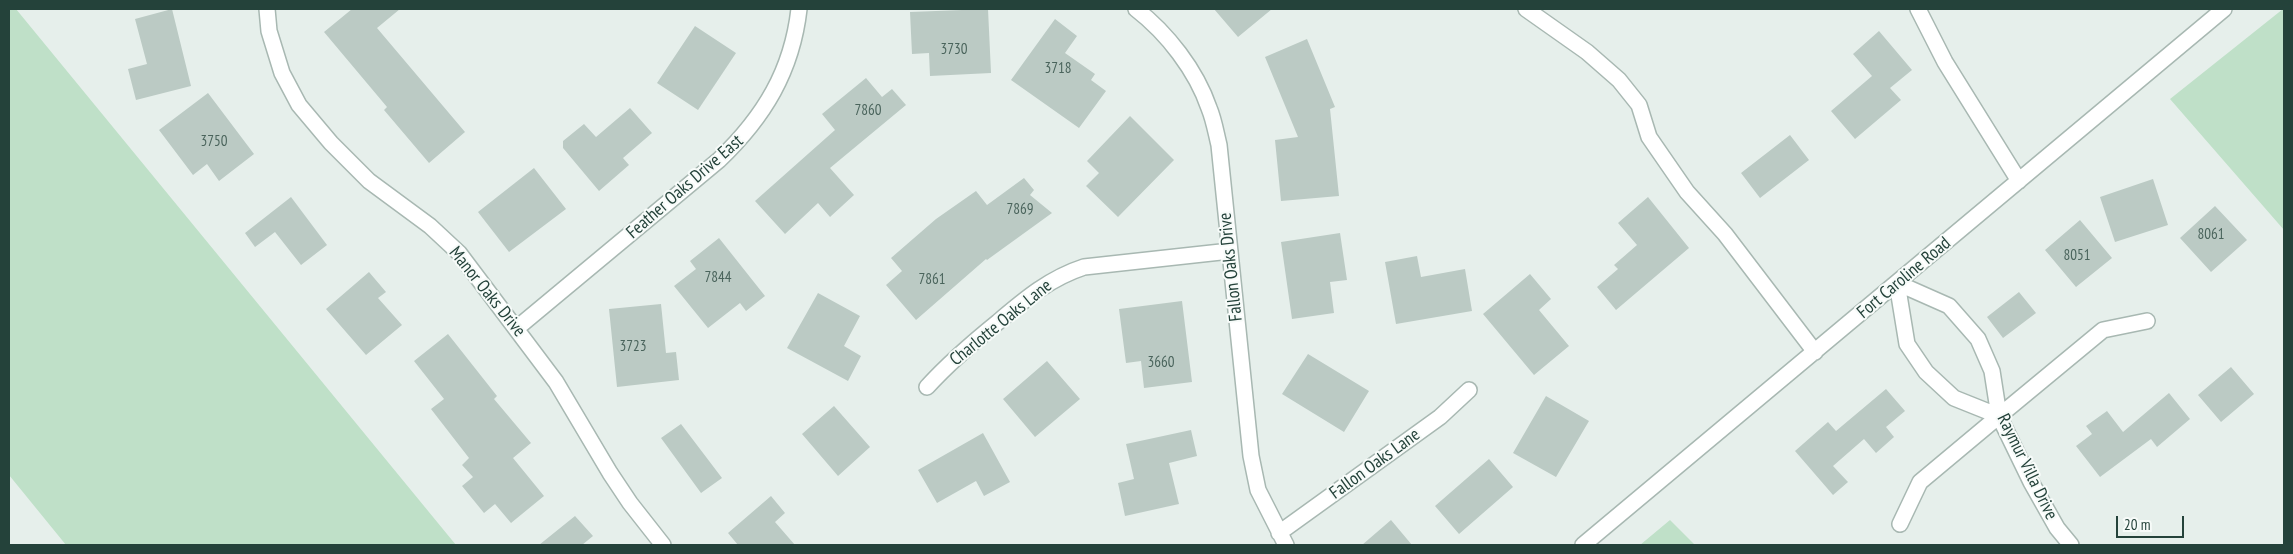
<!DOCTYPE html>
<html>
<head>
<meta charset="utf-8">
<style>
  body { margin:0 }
  #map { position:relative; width:2293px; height:554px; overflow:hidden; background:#e6efeb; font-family:"PT Sans Narrow",sans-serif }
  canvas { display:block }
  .frame { position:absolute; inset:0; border:10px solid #24423a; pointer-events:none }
  .scale { position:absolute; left:2116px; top:516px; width:68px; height:22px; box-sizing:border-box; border:2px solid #24423a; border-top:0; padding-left:6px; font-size:15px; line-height:18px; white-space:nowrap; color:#24423a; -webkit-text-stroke:4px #f7fbf9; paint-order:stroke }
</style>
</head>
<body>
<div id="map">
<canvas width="2293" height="554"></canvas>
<div class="frame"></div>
<div class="scale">20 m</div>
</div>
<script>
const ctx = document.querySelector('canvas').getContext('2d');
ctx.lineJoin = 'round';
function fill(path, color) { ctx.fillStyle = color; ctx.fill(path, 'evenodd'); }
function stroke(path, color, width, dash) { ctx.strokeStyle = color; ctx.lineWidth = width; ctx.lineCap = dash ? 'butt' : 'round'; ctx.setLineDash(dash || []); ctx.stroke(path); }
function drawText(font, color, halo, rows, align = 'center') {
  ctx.font = font + ' "PT Sans Narrow",sans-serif'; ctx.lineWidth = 4; ctx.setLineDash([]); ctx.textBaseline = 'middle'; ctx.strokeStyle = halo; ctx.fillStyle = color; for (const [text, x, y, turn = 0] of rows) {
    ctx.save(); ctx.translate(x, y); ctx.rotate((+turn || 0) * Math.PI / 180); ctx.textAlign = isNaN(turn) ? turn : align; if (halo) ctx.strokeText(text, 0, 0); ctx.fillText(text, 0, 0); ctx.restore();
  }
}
const green = new Path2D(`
  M 9,9 L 16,9 L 456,545 L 66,545 L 9,475 Z
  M 2283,9 L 2284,9 L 2284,230 L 2170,99 Z
  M 1670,520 L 1695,545 L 1640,545 Z`);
const building = new Path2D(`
  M 172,9 L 191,86 L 136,100 L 128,69 L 147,64 L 135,19 Z
  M 352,9 L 400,9 L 377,28 L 465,132 L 429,163 L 384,110 L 387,107 L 324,32 Z
  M 988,9 L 991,73 L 930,76 L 929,53 L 912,54 L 910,12 Z
  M 1214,9 L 1272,9 L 1238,37 Z
  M 1055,19 L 1077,36 L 1065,53 L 1095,74 L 1091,80 L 1106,91 L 1079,128 L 1011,80 Z
  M 695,26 L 736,53 L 698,110 L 657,83 Z
  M 1879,31 L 1912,70 L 1890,88 L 1901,100 L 1855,139 L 1831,111 L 1872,76 L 1853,54 Z
  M 1307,39 L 1335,107 L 1330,109 L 1339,196 L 1281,201 L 1275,140 L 1298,137 L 1265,57 Z
  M 866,78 L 882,97 L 892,89 L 906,105 L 830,168 L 854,195 L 830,217 L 818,203 L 785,234 L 755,201 L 835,130 L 822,114 Z
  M 208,93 L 254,154 L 219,181 L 207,164 L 193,175 L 159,130 Z
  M 630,108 L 652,133 L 623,158 L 629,165 L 599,191 L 563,148 L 563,141 L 584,124 L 596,137 Z
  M 1130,116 L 1174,160 L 1118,217 L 1086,186 L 1099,173 L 1087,161 Z
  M 1790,135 L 1809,160 L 1760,198 L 1741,173 Z
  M 534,168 L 566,209 L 509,252 L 478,212 Z
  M 1024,178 L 1034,190 L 1030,195 L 1052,213 L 987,260 L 986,259 L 916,320 L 886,285 L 902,271 L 891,258 L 936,219 L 976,191 L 987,205 Z
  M 2153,179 L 2168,225 L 2115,242 L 2100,197 Z
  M 291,197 L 327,245 L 301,265 L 275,232 L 255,247 L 245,233 Z
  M 1648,197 L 1689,248 L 1616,310 L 1597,287 L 1618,269 L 1614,265 L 1637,245 L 1618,223 Z
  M 2215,206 L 2247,240 L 2211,272 L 2180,238 Z
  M 2080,220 L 2112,258 L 2076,287 L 2045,250 Z
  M 1340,233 L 1347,280 L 1330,282 L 1334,313 L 1292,319 L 1281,242 Z
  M 719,238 L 765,296 L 746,311 L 740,303 L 708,328 L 674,286 L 696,269 L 690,261 Z
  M 1417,256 L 1421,277 L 1465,269 L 1472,311 L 1396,324 L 1385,262 Z
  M 369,272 L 386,292 L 378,298 L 402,325 L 366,355 L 326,309 Z
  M 1530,274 L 1551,299 L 1539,310 L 1569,346 L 1534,375 L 1483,314 Z
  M 2019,292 L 2036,313 L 2003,338 L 1987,317 Z
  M 818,293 L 860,316 L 844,346 L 861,356 L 848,381 L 787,348 Z
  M 1182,301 L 1192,382 L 1144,388 L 1141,361 L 1126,363 L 1119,309 Z
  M 661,304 L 666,353 L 676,352 L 679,380 L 617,387 L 609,309 Z
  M 448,334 L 497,396 L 494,399 L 531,443 L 513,458 L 544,496 L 511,523 L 495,504 L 484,513 L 462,486 L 473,477 L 462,465 L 469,458 L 431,409 L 444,399 L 414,361 Z
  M 1308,354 L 1369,391 L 1344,432 L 1282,394 Z
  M 1047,361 L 1080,399 L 1035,437 L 1003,399 Z
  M 2231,367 L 2254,394 L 2221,422 L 2198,395 Z
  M 1886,389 L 1905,411 L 1886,427 L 1894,437 L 1876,453 L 1864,439 L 1833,466 L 1848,482 L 1833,495 L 1795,451 L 1828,422 L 1836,431 Z
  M 2169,393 L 2190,419 L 2157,447 L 2151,439 L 2100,477 L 2076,446 L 2092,434 L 2086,426 L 2107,411 L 2123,432 Z
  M 1546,396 L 1589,421 L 1556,477 L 1513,453 Z
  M 834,406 L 870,447 L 838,476 L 802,434 Z
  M 681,424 L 722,478 L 701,493 L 661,438 Z
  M 1191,430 L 1197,456 L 1169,463 L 1179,504 L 1125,516 L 1118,483 L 1134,479 L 1126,444 Z
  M 983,433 L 1010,482 L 984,496 L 976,481 L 937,503 L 918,470 Z
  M 1489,459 L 1513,487 L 1459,534 L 1435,506 Z
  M 771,496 L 785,513 L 775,522 L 795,545 L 738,545 L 728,533 Z
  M 575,516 L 593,536 L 582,545 L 539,545 Z
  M 1391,520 L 1412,545 L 1362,545 Z`);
const minor = new Path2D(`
  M 267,9 L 269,31 L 282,73 L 299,105 L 331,143 L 369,181 L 430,226 L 459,253 L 556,382 L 610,473 L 630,503 L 663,545
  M 1136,9 C 1167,33 1196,70 1209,108 C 1214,120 1216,133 1219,145 L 1251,456 L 1258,490 L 1286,545
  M 1526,9 L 1587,52 L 1619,80 L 1639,105 L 1649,137 L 1687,192 L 1725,234 L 1815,352
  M 1918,9 L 1945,62 L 2019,181
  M 1897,283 L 1949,306 L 1978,339 L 1992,371 L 1999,416 L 2031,482 L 2057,528 L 2071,545
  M 1897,283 L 1907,344 L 1926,372 L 1954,398 L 1999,416
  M 517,328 L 719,160 C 764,117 792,71 799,9
  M 927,387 C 949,363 972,343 998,322 C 1025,299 1050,278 1084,267 L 1230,251
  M 1900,524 L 1920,482 L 1999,416 L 2103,330 L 2147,321
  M 1279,533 L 1440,417 L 1469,390
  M 1583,545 L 2224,9`);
const numberNames = [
  ["3730",954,50],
  ["3718",1058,69],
  ["7860",868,111],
  ["3750",214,142],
  ["7869",1020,210],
  ["8061",2211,235],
  ["8051",2077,256],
  ["7844",718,278],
  ["7861",932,280],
  ["3723",633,347],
  ["3660",1161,363]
];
const streetNames = [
  ["Feather Oaks Drive East",685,187,-41],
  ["Fallon Oaks Drive",1231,267,-96],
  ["Fort Caroline Road",1904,278,-40],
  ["Manor Oaks Drive",487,292,51],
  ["Charlotte Oaks Lane",1001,323,-39],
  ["Fallon Oaks Lane",1375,464,-36],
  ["Raymur Villa Drive",2027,467,64]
];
fill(green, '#bfe0c8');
fill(building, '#bbcac4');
stroke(minor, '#a8b8b2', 18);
stroke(minor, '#fff', 15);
drawText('15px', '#4a645c', null, numberNames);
drawText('18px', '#24423a', '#f7fbf9', streetNames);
</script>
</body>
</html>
